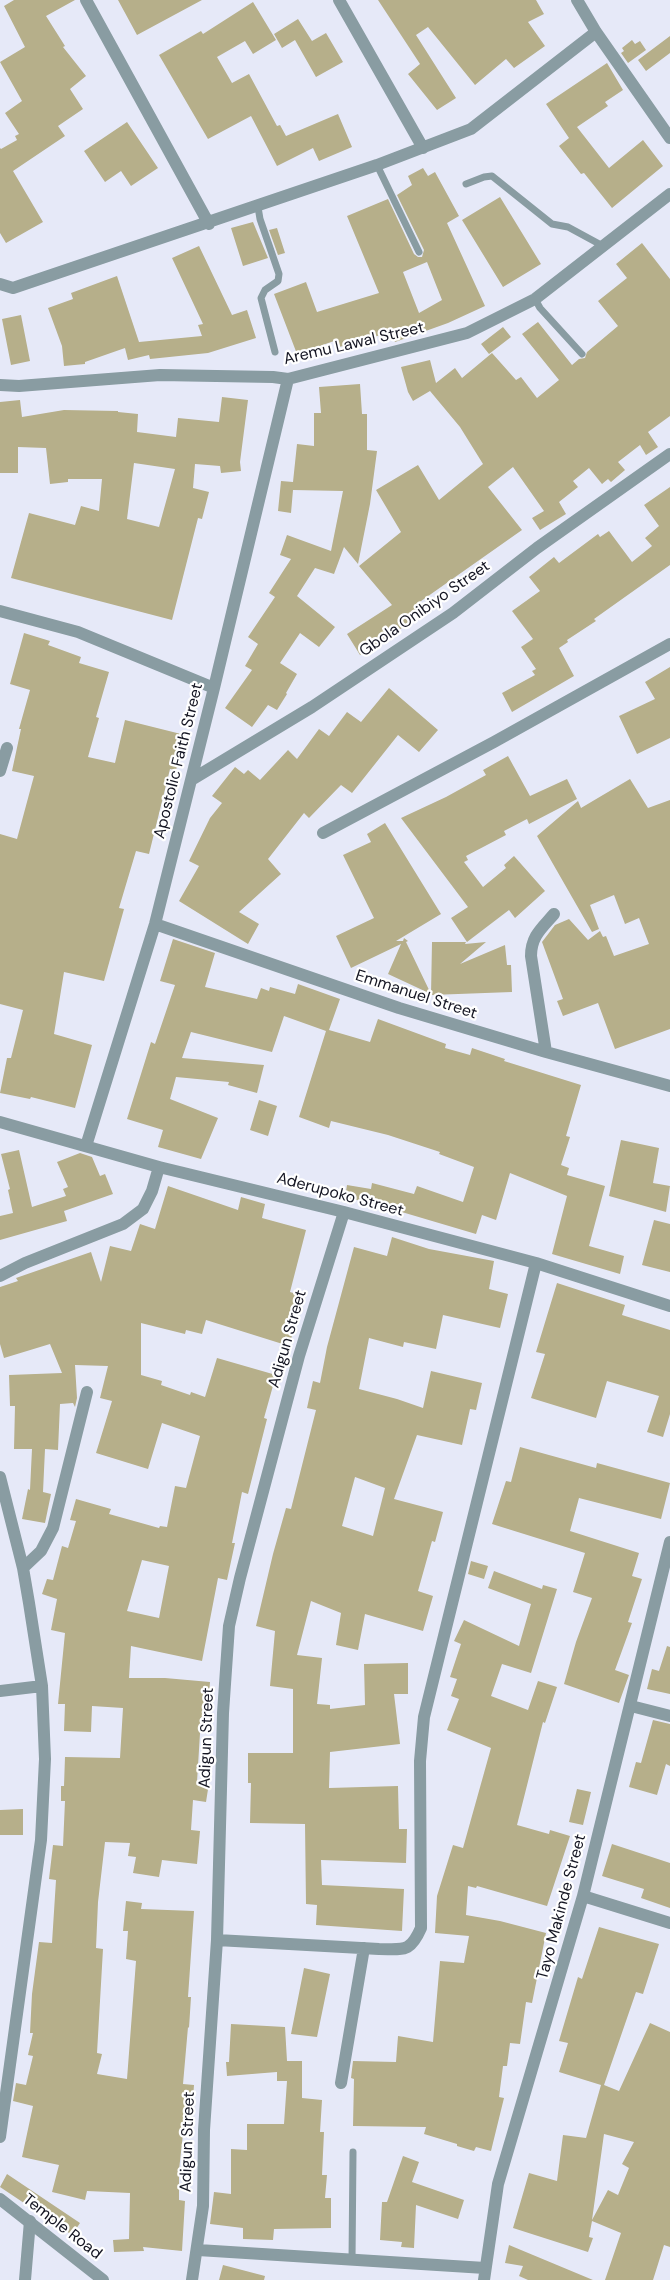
<!DOCTYPE html>
<html>
<head>
<meta charset="utf-8">
<style>
  body { margin:0 }
  canvas { display:block; background:#e6e9f8 }
</style>
</head>
<body>
<canvas width="670" height="2280"></canvas>
<script>
const ctx = document.querySelector('canvas').getContext('2d');
ctx.lineJoin = 'round';
function fill(path, color) { ctx.fillStyle = color; ctx.fill(path, 'evenodd'); }
function stroke(path, color, width, dash) { ctx.strokeStyle = color; ctx.lineWidth = width; ctx.lineCap = dash ? 'butt' : 'round'; ctx.setLineDash(dash || []); ctx.stroke(path); }
function drawText(font, color, halo, rows, align = 'center') {
  ctx.font = font + ' "DM Sans",sans-serif'; ctx.lineWidth = 4.5; ctx.setLineDash([]); ctx.textBaseline = 'middle'; ctx.strokeStyle = halo; ctx.fillStyle = color; for (const [text, x, y, turn = 0] of rows) {
    ctx.save(); ctx.translate(x, y); ctx.rotate((+turn || 0) * Math.PI / 180); ctx.textAlign = isNaN(turn) ? turn : align; if (halo) ctx.strokeText(text, 0, 0); ctx.fillText(text, 0, 0); ctx.restore();
  }
}
const building = new Path2D(`
  M 14,0 L 75,0 L 46,16 L 65,46 L 63,47 L 86,76 L 70,89 L 83,109 L 58,126 L 65,136 L 13,171 L 43,222 L 6,243 L 0,233 L 0,148 L 1,149 L 17,140 L 15,136 L 19,134 L 5,113 L 22,101 L 0,62 L 25,47 L 4,6 Z
  M 118,0 L 202,0 L 137,35 Z
  M 378,0 L 536,0 L 544,14 L 528,22 L 545,46 L 514,68 L 506,59 L 475,85 L 428,27 L 416,35 L 456,98 L 437,110 L 408,74 L 420,64 Z
  M 253,2 L 276,40 L 253,54 L 245,41 L 217,57 L 232,83 L 249,74 L 277,126 L 280,125 L 286,136 L 338,114 L 352,147 L 319,161 L 313,148 L 277,166 L 251,116 L 208,139 L 159,55 L 201,31 L 203,34 Z
  M 298,19 L 312,41 L 326,33 L 343,62 L 316,77 L 295,40 L 282,48 L 274,34 Z
  M 670,36 L 670,53 L 646,71 L 638,60 Z
  M 632,40 L 635,44 L 640,41 L 646,50 L 628,63 L 621,53 L 624,51 L 622,48 Z
  M 607,63 L 623,90 L 605,102 L 608,106 L 577,127 L 609,168 L 643,140 L 663,166 L 612,208 L 584,173 L 581,174 L 559,146 L 569,138 L 546,104 Z
  M 127,122 L 158,168 L 131,186 L 121,171 L 105,182 L 84,151 Z
  M 423,168 L 428,176 L 435,172 L 459,216 L 447,223 L 485,306 L 448,323 L 395,342 L 391,332 L 336,348 L 334,341 L 297,354 L 274,294 L 306,282 L 317,312 L 379,293 L 347,216 L 388,199 L 414,254 L 418,257 L 422,257 L 424,250 L 397,195 L 412,185 L 408,176 ZM 427,262 L 442,300 L 419,313 L 403,272 Z
  M 500,197 L 541,264 L 503,287 L 462,220 Z
  M 253,222 L 268,258 L 243,266 L 231,228 Z
  M 277,228 L 285,253 L 278,255 L 269,230 Z
  M 642,243 L 670,279 L 670,416 L 648,432 L 658,447 L 646,455 L 640,445 L 618,462 L 625,470 L 611,482 L 608,479 L 602,484 L 589,468 L 573,481 L 578,487 L 559,502 L 566,514 L 540,530 L 532,518 L 544,511 L 513,467 L 488,487 L 522,530 L 414,606 L 420,612 L 405,626 L 360,655 L 347,634 L 392,605 L 359,566 L 401,532 L 376,490 L 418,465 L 439,500 L 483,464 L 460,427 L 430,391 L 413,401 L 408,392 L 401,367 L 430,360 L 436,383 L 455,368 L 462,378 L 492,353 L 516,380 L 521,377 L 537,398 L 559,380 L 522,334 L 538,322 L 572,365 L 579,359 L 585,358 L 587,352 L 618,326 L 598,301 L 627,278 L 616,264 Z
  M 199,246 L 232,315 L 247,310 L 256,338 L 208,353 L 150,359 L 149,355 L 128,360 L 125,348 L 85,362 L 85,364 L 64,366 L 62,346 L 48,308 L 73,299 L 71,293 L 117,276 L 139,342 L 202,336 L 198,325 L 203,324 L 172,258 Z
  M 21,315 L 30,361 L 11,365 L 2,319 Z
  M 503,327 L 511,337 L 489,354 L 481,344 Z
  M 360,384 L 362,414 L 367,414 L 367,450 L 377,451 L 370,504 L 358,564 L 344,547 L 334,574 L 315,568 L 297,596 L 335,627 L 319,647 L 300,633 L 280,663 L 297,674 L 286,693 L 287,694 L 277,710 L 268,705 L 252,727 L 225,708 L 252,670 L 245,666 L 258,644 L 248,637 L 275,597 L 269,593 L 291,559 L 280,555 L 287,535 L 331,551 L 343,491 L 293,490 L 291,513 L 278,511 L 281,481 L 293,482 L 297,444 L 314,446 L 314,413 L 321,413 L 319,387 Z
  M 222,397 L 248,400 L 240,462 L 241,471 L 221,473 L 220,466 L 195,464 L 193,488 L 209,492 L 202,519 L 198,518 L 172,620 L 11,578 L 29,513 L 75,525 L 81,506 L 99,511 L 102,479 L 68,479 L 68,482 L 50,484 L 46,448 L 18,447 L 18,473 L 0,473 L 0,402 L 20,400 L 22,417 L 64,410 L 118,411 L 118,412 L 138,414 L 137,432 L 176,437 L 178,418 L 219,422 ZM 134,463 L 175,469 L 159,527 L 127,519 Z
  M 670,487 L 670,565 L 594,619 L 596,621 L 567,640 L 568,642 L 559,648 L 574,676 L 512,712 L 502,693 L 535,675 L 532,671 L 536,669 L 521,647 L 533,639 L 512,611 L 540,591 L 529,577 L 554,557 L 559,563 L 598,534 L 600,537 L 609,531 L 632,562 L 652,546 L 645,538 L 659,526 L 644,505 Z
  M 24,633 L 50,641 L 48,645 L 81,657 L 79,663 L 109,672 L 96,717 L 99,718 L 88,757 L 115,763 L 125,720 L 185,735 L 176,770 L 170,769 L 149,854 L 136,851 L 119,908 L 124,909 L 104,981 L 64,972 L 54,1034 L 92,1045 L 75,1108 L 31,1097 L 30,1099 L 0,1093 L 7,1058 L 11,1058 L 23,1010 L 0,1004 L 0,834 L 17,839 L 34,776 L 12,771 L 21,729 L 19,729 L 30,690 L 10,684 Z
  M 670,667 L 670,738 L 637,754 L 619,716 L 655,699 L 645,682 Z
  M 389,688 L 438,730 L 419,752 L 398,735 L 352,793 L 341,785 L 309,818 L 304,813 L 268,859 L 281,874 L 239,912 L 259,924 L 248,944 L 179,901 L 199,866 L 189,861 L 210,818 L 222,803 L 212,796 L 235,767 L 244,774 L 248,770 L 260,780 L 288,750 L 297,759 L 319,729 L 329,736 L 347,712 L 361,722 Z
  M 508,756 L 530,796 L 567,779 L 577,799 L 529,824 L 527,819 L 504,831 L 506,835 L 466,856 L 468,860 L 464,862 L 483,887 L 506,868 L 504,865 L 514,856 L 545,891 L 515,918 L 509,910 L 467,942 L 451,918 L 468,907 L 401,818 L 446,797 L 486,775 L 483,770 Z
  M 630,779 L 648,808 L 670,800 L 670,1029 L 615,1049 L 598,1003 L 563,1016 L 557,1001 L 563,999 L 542,942 L 555,925 L 569,919 L 588,940 L 600,931 L 603,937 L 606,936 L 614,956 L 649,944 L 639,918 L 625,924 L 614,895 L 590,905 L 599,929 L 592,932 L 537,836 L 578,801 L 581,808 Z
  M 385,823 L 441,914 L 396,941 L 403,941 L 404,938 L 408,941 L 406,942 L 431,994 L 388,974 L 401,944 L 351,968 L 336,936 L 374,918 L 343,855 L 371,842 L 367,834 Z
  M 173,939 L 215,953 L 205,987 L 257,999 L 261,988 L 269,991 L 270,987 L 295,994 L 298,984 L 340,999 L 329,1030 L 370,1042 L 378,1019 L 446,1044 L 445,1048 L 470,1055 L 472,1048 L 505,1059 L 504,1061 L 581,1085 L 566,1136 L 570,1137 L 561,1165 L 569,1168 L 567,1175 L 605,1186 L 589,1246 L 624,1256 L 620,1274 L 552,1254 L 567,1196 L 510,1173 L 496,1220 L 482,1215 L 476,1234 L 368,1202 L 345,1198 L 347,1185 L 371,1189 L 372,1183 L 414,1194 L 417,1186 L 463,1202 L 474,1167 L 439,1154 L 440,1152 L 388,1135 L 331,1121 L 329,1128 L 299,1117 L 326,1031 L 284,1016 L 272,1052 L 191,1032 L 182,1058 L 264,1065 L 257,1093 L 228,1085 L 229,1082 L 176,1077 L 170,1099 L 218,1118 L 201,1159 L 158,1147 L 163,1130 L 127,1119 L 151,1042 L 155,1044 L 175,985 L 160,981 Z
  M 432,942 L 466,942 L 465,944 L 486,942 L 460,964 L 505,945 L 507,965 L 511,965 L 512,992 L 431,995 Z
  M 259,1100 L 277,1106 L 268,1136 L 250,1130 Z
  M 621,1140 L 659,1148 L 653,1183 L 670,1186 L 666,1212 L 609,1196 Z
  M 19,1150 L 32,1207 L 66,1196 L 63,1189 L 68,1187 L 57,1162 L 80,1153 L 92,1157 L 100,1176 L 105,1174 L 113,1194 L 64,1211 L 67,1221 L 0,1240 L 0,1216 L 13,1213 L 8,1190 L 10,1189 L 1,1154 Z
  M 168,1186 L 238,1210 L 241,1197 L 265,1204 L 262,1218 L 306,1230 L 290,1292 L 303,1296 L 289,1346 L 206,1320 L 202,1334 L 186,1330 L 185,1334 L 141,1323 L 141,1375 L 162,1381 L 161,1385 L 190,1395 L 191,1392 L 205,1397 L 217,1358 L 276,1375 L 264,1418 L 267,1419 L 248,1494 L 242,1492 L 232,1543 L 235,1543 L 227,1580 L 218,1578 L 202,1661 L 131,1646 L 129,1678 L 165,1678 L 210,1682 L 207,1718 L 201,1717 L 197,1782 L 209,1783 L 206,1802 L 193,1800 L 191,1830 L 200,1831 L 197,1864 L 162,1860 L 159,1877 L 133,1873 L 136,1857 L 128,1856 L 130,1843 L 105,1842 L 98,1902 L 96,1948 L 103,1949 L 97,2053 L 102,2054 L 97,2074 L 127,2079 L 136,1961 L 126,1959 L 128,1931 L 123,1931 L 126,1901 L 142,1903 L 141,1909 L 194,1911 L 188,1997 L 191,1997 L 189,2028 L 188,2027 L 183,2084 L 194,2085 L 190,2135 L 183,2134 L 179,2170 L 179,2200 L 185,2201 L 182,2251 L 143,2247 L 144,2251 L 114,2252 L 113,2240 L 129,2239 L 130,2193 L 87,2191 L 85,2200 L 52,2192 L 59,2165 L 22,2157 L 33,2106 L 13,2101 L 16,2083 L 26,2085 L 33,2056 L 28,2055 L 33,2033 L 30,2033 L 32,1994 L 39,1942 L 52,1943 L 56,1880 L 49,1879 L 53,1845 L 63,1846 L 65,1801 L 61,1801 L 61,1786 L 64,1786 L 65,1757 L 120,1758 L 123,1708 L 92,1706 L 91,1732 L 64,1731 L 65,1704 L 58,1704 L 65,1633 L 51,1630 L 57,1599 L 42,1594 L 47,1579 L 53,1580 L 62,1546 L 68,1548 L 76,1521 L 70,1520 L 76,1499 L 111,1509 L 109,1514 L 159,1528 L 160,1526 L 167,1527 L 175,1486 L 186,1488 L 200,1436 L 162,1423 L 148,1469 L 96,1453 L 112,1401 L 100,1398 L 108,1366 L 75,1365 L 77,1398 L 75,1407 L 73,1403 L 60,1404 L 58,1450 L 45,1449 L 43,1492 L 51,1494 L 45,1523 L 22,1519 L 28,1489 L 30,1490 L 32,1449 L 14,1449 L 15,1406 L 10,1406 L 9,1375 L 62,1373 L 50,1344 L 4,1358 L 0,1344 L 0,1287 L 18,1281 L 16,1278 L 91,1252 L 101,1282 L 110,1246 L 131,1251 L 140,1224 L 155,1229 ZM 142,1560 L 169,1566 L 159,1618 L 127,1611 Z
  M 654,1220 L 670,1224 L 670,1272 L 642,1265 Z
  M 392,1237 L 429,1249 L 494,1261 L 489,1289 L 508,1294 L 500,1328 L 443,1315 L 436,1349 L 404,1342 L 403,1347 L 369,1338 L 359,1389 L 397,1399 L 423,1408 L 431,1371 L 482,1383 L 476,1410 L 470,1409 L 462,1445 L 417,1435 L 394,1499 L 443,1512 L 435,1542 L 432,1541 L 418,1591 L 433,1596 L 423,1631 L 365,1614 L 358,1650 L 336,1645 L 341,1613 L 311,1601 L 297,1655 L 322,1658 L 317,1704 L 330,1705 L 330,1709 L 365,1705 L 364,1664 L 408,1663 L 408,1694 L 394,1694 L 400,1744 L 330,1752 L 329,1788 L 398,1786 L 399,1829 L 407,1829 L 406,1863 L 321,1860 L 322,1885 L 404,1889 L 402,1931 L 316,1925 L 317,1905 L 306,1904 L 305,1824 L 250,1823 L 251,1783 L 248,1783 L 248,1753 L 293,1753 L 293,1689 L 270,1686 L 275,1631 L 256,1626 L 273,1554 L 286,1508 L 291,1509 L 316,1410 L 307,1408 L 313,1381 L 320,1383 L 327,1347 L 354,1247 L 387,1256 ZM 355,1477 L 385,1488 L 373,1536 L 342,1526 Z
  M 557,1283 L 625,1305 L 622,1315 L 670,1330 L 670,1414 L 663,1437 L 647,1432 L 659,1396 L 607,1381 L 596,1418 L 531,1398 L 545,1354 L 536,1352 Z
  M 520,1447 L 596,1468 L 597,1463 L 670,1483 L 661,1519 L 579,1498 L 570,1531 L 639,1553 L 632,1576 L 642,1579 L 628,1622 L 632,1623 L 615,1670 L 629,1675 L 619,1703 L 564,1684 L 576,1642 L 592,1598 L 573,1592 L 585,1553 L 492,1524 L 506,1481 L 511,1482 Z
  M 471,1561 L 488,1566 L 484,1579 L 468,1574 Z
  M 494,1571 L 542,1589 L 543,1585 L 557,1589 L 531,1673 L 502,1664 L 491,1696 L 528,1710 L 538,1681 L 557,1687 L 545,1723 L 543,1722 L 517,1825 L 549,1834 L 550,1830 L 570,1836 L 547,1906 L 477,1886 L 476,1888 L 468,1886 L 466,1915 L 500,1921 L 546,1933 L 532,2003 L 526,2002 L 520,2044 L 510,2043 L 507,2066 L 503,2066 L 499,2097 L 504,2098 L 491,2151 L 476,2147 L 474,2151 L 457,2146 L 457,2144 L 424,2134 L 426,2127 L 353,2126 L 354,2079 L 351,2078 L 353,2061 L 396,2062 L 398,2036 L 433,2042 L 440,1961 L 464,1963 L 469,1936 L 435,1933 L 437,1896 L 453,1845 L 463,1848 L 491,1748 L 447,1730 L 459,1699 L 451,1696 L 457,1679 L 450,1677 L 461,1644 L 454,1641 L 464,1620 L 519,1646 L 531,1604 L 488,1588 Z
  M 667,1646 L 670,1647 L 670,1694 L 647,1689 L 652,1669 L 659,1671 Z
  M 653,1720 L 670,1724 L 670,1766 L 666,1764 L 657,1795 L 629,1787 L 636,1762 L 641,1763 Z
  M 577,1789 L 591,1792 L 583,1825 L 569,1822 Z
  M 23,1809 L 23,1835 L 0,1835 L 0,1810 Z
  M 612,1844 L 670,1863 L 670,1908 L 641,1898 L 644,1889 L 602,1876 Z
  M 599,1927 L 659,1944 L 643,1994 L 636,1992 L 604,2085 L 619,2091 L 650,2023 L 670,2032 L 670,2247 L 664,2245 L 653,2280 L 605,2280 L 621,2233 L 592,2221 L 589,2237 L 593,2238 L 588,2252 L 513,2228 L 529,2173 L 557,2181 L 563,2135 L 586,2138 L 601,2085 L 559,2072 L 568,2043 L 559,2041 L 578,1977 L 582,1979 ZM 604,2134 L 634,2142 L 622,2164 L 629,2168 L 618,2195 L 608,2190 L 592,2220 Z
  M 304,1968 L 330,1974 L 317,2037 L 291,2034 Z
  M 231,2024 L 285,2027 L 287,2061 L 302,2061 L 302,2098 L 322,2100 L 320,2132 L 324,2132 L 322,2175 L 327,2175 L 325,2198 L 331,2198 L 331,2228 L 274,2229 L 273,2240 L 243,2239 L 243,2228 L 210,2224 L 214,2192 L 231,2194 L 231,2149 L 247,2150 L 247,2124 L 284,2124 L 287,2081 L 277,2081 L 277,2072 L 227,2076 L 226,2062 L 229,2062 Z
  M 403,2156 L 419,2162 L 412,2182 L 464,2200 L 458,2219 L 416,2205 L 414,2248 L 401,2247 L 402,2242 L 380,2240 L 382,2202 L 387,2202 Z
  M 7,2174 L 80,2223 L 72,2235 L 0,2187 Z
  M 509,2245 L 593,2280 L 528,2280 L 519,2276 L 523,2266 L 505,2263 Z
  M 223,2265 L 265,2276 L 264,2280 L 219,2280 Z`);
const service = new Path2D(`
  M 377,165 L 419,252
  M 466,184 L 484,177 L 492,176 L 552,224 L 568,227 L 603,246
  M 258,207 L 260,219 L 279,274 L 278,281 L 265,290 L 261,298 L 275,352
  M 535,299 L 540,308 L 582,354
  M 352,2261 L 353,2152`);
const minor = new Path2D(`
  M 86,0 L 209,224
  M 339,0 L 423,148
  M 577,0 L 596,32 L 670,138
  M 0,284 L 13,288 L 377,165 L 471,129 L 596,32
  M 0,385 L 19,386 L 160,375 L 273,377 L 288,379 L 467,333 L 535,299 L 670,194
  M 0,611 L 78,632 L 214,688
  M 0,771 L 7,748
  M 191,780 L 312,707 L 453,613 L 537,548 L 670,454
  M 323,833 L 494,742 L 670,644
  M 155,924 L 399,1008 L 546,1052 L 670,1086
  M 546,1052 L 531,956 C 531,936 542,928 554,914
  M 0,1122 L 159,1167 L 344,1212 L 536,1263 L 670,1306
  M 86,1146 L 155,924 L 214,688 L 288,379
  M 0,1276 L 25,1263 L 123,1224 L 143,1209 L 152,1191 L 159,1167
  M 0,1477 L 23,1568 L 29,1603 L 42,1686 L 45,1759 L 41,1840 L 0,2137
  M 23,1568 L 41,1551 L 53,1528 L 87,1392
  M 0,1691 L 42,1686
  M 631,1706 L 670,1716
  M 583,1896 L 670,1923
  M 217,1940 L 379,1949 C 404,1949 410,1953 421,1928 L 420,1761 L 424,1717 L 536,1263
  M 341,2083 L 364,1948
  M 198,2250 L 485,2268
  M 25,2280 L 30,2221
  M 192,2280 L 203,2206 L 204,2130 L 217,1940 L 223,1713 L 229,1626 L 240,1578 L 299,1356 L 344,1212
  M 484,2280 L 498,2184 L 583,1896 L 670,1542`);
const tertiary = new Path2D(`
  M 0,2199 L 103,2280`);
const streetNames = [
  ["Aremu Lawal Street",354,344,-13],
  ["Gbola Onibiyo Street",425,609,-35],
  ["Apostolic Faith Street",179,761,-76],
  ["Emmanuel Street",416,995,18],
  ["Aderupoko Street",340,1195,15],
  ["Adigun Street",288,1339,-74],
  ["Adigun Street",207,1738,-88],
  ["Tayo Makinde Street",562,1907,-75],
  ["Adigun Street",188,2142,-88],
  ["Temple Road",62,2227,38]
];
fill(building, '#b6af8a');
stroke(service, '#899ca2', 7);
stroke(minor, '#899ca2', 12);
stroke(tertiary, '#899ca2', 12);
drawText('16px', '#141522', '#fff', streetNames);
</script>
</body>
</html>
